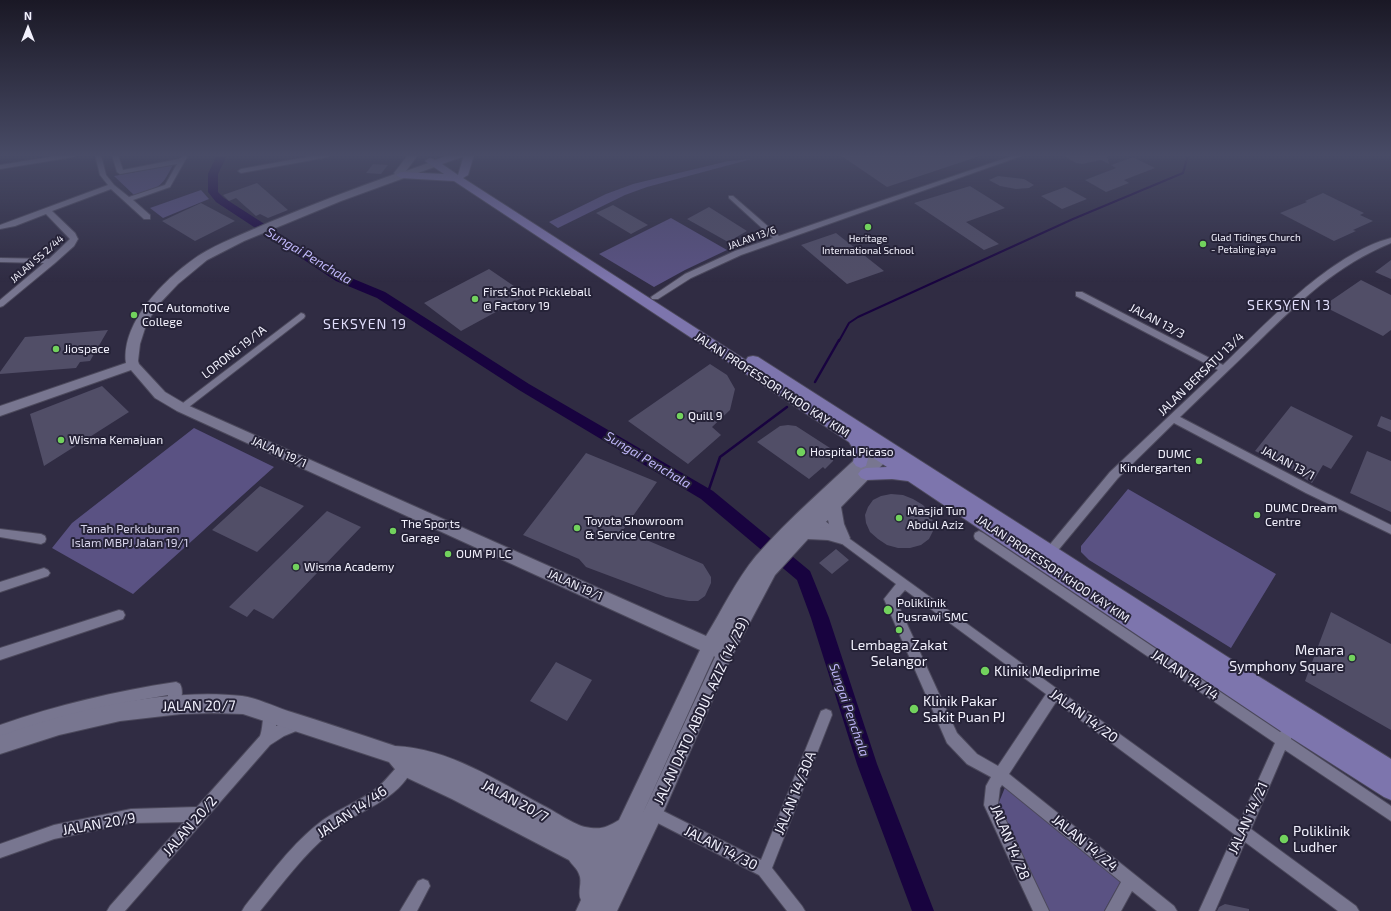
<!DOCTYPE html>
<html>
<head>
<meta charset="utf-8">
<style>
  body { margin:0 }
  #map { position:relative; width:1391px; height:911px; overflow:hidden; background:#302c43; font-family:"Exo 2",sans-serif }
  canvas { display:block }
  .north { position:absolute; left:8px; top:8px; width:40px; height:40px; -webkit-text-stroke:3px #262338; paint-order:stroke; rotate:0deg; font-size:11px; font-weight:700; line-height:16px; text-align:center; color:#f2f1fd }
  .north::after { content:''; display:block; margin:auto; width:14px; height:18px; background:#f2f1fd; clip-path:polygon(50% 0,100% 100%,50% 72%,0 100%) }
</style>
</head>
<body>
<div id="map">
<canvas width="1391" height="911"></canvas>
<div class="north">N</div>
</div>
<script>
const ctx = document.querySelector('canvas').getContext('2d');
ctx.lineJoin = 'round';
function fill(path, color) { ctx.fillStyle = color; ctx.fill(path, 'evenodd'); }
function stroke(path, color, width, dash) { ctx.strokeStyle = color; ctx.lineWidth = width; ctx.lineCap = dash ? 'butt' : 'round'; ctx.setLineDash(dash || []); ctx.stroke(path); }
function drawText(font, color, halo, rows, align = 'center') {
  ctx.font = font + ' "Exo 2",sans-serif'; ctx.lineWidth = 4; ctx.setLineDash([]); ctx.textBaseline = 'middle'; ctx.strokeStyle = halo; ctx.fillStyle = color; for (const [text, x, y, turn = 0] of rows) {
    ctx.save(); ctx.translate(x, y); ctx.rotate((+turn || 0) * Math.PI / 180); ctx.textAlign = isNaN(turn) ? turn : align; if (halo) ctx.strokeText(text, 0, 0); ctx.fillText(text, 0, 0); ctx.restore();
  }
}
const green = new Path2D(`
  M 752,159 L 647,187 L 625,195 L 558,228 L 549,222 L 606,194 L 633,184 L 728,161 Z
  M 173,165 C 160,190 160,186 134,195 L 114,176 Z
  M 201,190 L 209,199 L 163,218 L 150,208 Z
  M 671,218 L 727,250 L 685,270 L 654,287 L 599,254 Z
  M 194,428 L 274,467 L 133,594 L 52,548 L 72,523 Z
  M 1128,489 L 1276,574 L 1231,648 L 1089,560 L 1081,552 L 1081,546 Z
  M 1006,785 L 1122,879 L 1104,911 L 1049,911 L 997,807 Z`);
const streamFar1 = new Path2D(`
  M 839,341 L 849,323 L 858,317 L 1073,219 L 1183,173 L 1188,155`);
const stream = new Path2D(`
  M 815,382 L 839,340
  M 707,495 L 720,457 L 787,407`);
const river = new Path2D(`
  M 217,155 L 227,155 L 218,174 L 218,192 L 224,198 L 344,275 L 385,292 L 529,384 L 713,491 L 810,571 L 829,618 L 877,764 L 934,911 L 912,911 L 857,764 L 811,618 L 797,580 L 701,499 L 519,390 L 377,298 L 336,281 L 216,202 L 208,192 L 208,174 Z`);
const building = new Path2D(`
  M 840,155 L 979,155 L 980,156 L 887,187 Z
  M 1062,155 L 1107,155 L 1109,164 L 1101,160 L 1082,164 L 1076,163 Z
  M 1133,157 L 1155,168 L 1124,180 L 1129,183 L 1106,192 L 1085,180 L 1116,168 L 1111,165 Z
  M 373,164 L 388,165 L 381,174 L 366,173 Z
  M 998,176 L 1024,179 L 1034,185 L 1029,188 L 1016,189 L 1000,186 L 989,180 Z
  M 257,183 L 288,210 L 268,218 L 260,214 L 256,216 L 236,198 L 229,201 L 223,195 Z
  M 970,186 L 1005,208 L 966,222 L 999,244 L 984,250 L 914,203 Z
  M 1065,187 L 1087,199 L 1062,209 L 1041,196 Z
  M 1323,193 L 1364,213 L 1360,215 L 1373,221 L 1353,230 L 1356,231 L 1334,241 L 1280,213 L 1307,202 L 1305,201 Z
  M 201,203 L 235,221 L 195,241 L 162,221 Z
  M 613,205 L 648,225 L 631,234 L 596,213 Z
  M 709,207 L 747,231 L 728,242 L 687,219 Z
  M 836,233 L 884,271 L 847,284 L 801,245 Z
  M 1391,260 L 1391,279 L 1375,272 Z
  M 489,269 L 527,295 L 461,331 L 424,303 Z
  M 1361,280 L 1391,295 L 1391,330 L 1383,336 L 1323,306 Z
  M 108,330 L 90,361 L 80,362 L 76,368 L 0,374 L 0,372 L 25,337 Z
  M 710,364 L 727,375 L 735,389 L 730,410 L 712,427 L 721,435 L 688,464 L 628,421 Z
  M 102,386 L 129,412 L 44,466 L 30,414 Z
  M 1291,406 L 1353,436 L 1331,469 L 1323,465 L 1312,483 L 1302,477 L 1304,475 L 1255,451 Z
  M 1381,416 L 1391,420 L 1391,432 L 1377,426 Z
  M 788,425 L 796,426 L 830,448 L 834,456 L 833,461 L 825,469 L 823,467 L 809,479 L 757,442 L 780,426 Z
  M 1367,451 L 1391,461 L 1391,512 L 1350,493 Z
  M 586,453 L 657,482 L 623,530 L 703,564 L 711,577 L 711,583 L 705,596 L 698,601 L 689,601 L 666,597 L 586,567 L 579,559 L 523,535 Z
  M 260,486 L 304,506 L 257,552 L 212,530 Z
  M 891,494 L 903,495 L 913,499 L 923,505 L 930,513 L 933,522 L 933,531 L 929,539 L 921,545 L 910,548 L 898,548 L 887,545 L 878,539 L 870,532 L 866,523 L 865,515 L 868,507 L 873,500 L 881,496 Z
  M 327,511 L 361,527 L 273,619 L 254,609 L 247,617 L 229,607 Z
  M 836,549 L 849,560 L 832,574 L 819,563 Z
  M 1331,612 L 1391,644 L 1391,730 L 1305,681 Z
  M 556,662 L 592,680 L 567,721 L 530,701 Z
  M 1225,904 L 1249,909 L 1249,911 L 1217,911 L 1219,907 Z`);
const street = new Path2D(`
  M 62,155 L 76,155 L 73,157 L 0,169 L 0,165 Z
  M 95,155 L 101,155 L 106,175 L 114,185 L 129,197 L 165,185 L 177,164 L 120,174 L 117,172 L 112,155 L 118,155 L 123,170 L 179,159 L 184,155 L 187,157 L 170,187 L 133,200 L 150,215 L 150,219 L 144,219 L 111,189 L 52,211 L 75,233 L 78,239 L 74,246 L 55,263 L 3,306 L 0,307 L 0,300 L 44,263 L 0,262 L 0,258 L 49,259 L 70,239 L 46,214 L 15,226 L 0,229 L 0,225 L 108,185 L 100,175 Z
  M 318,155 L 331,155 L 328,157 L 241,173 L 238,171 L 241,169 Z
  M 1015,155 L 1024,155 L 741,255 L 691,278 L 658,299 L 652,299 L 651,297 L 685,274 L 735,251 L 773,238 L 729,198 L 729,196 L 733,196 L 779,236 Z
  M 1391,238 L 1391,243 C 1337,265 1300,301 1259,341 C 1233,366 1206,392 1180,417 L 1314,487 L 1391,525 L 1391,534 L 1306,493 L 1174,423 L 1118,478 L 1050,560 L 1046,562 L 1042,560 L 1040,557 L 1042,554 L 1110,472 L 1218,370 L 1076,296 L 1076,292 L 1082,292 L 1223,365 C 1268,322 1330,254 1391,238 Z
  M 301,313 L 304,314 L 305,316 L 304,318 L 185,410 L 179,410 L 177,408 L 179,406 Z
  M 818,516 L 1240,821 L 1275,743 L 975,539 L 974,536 L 975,533 L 979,531 L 983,533 L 1280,732 L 1285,729 L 1290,731 L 1292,736 L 1291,739 L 1391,806 L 1391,821 L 1285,750 L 1251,829 L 1356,906 L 1359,911 L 1338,911 L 1245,842 L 1215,911 L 1199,911 L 1234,834 L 1056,702 L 1009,774 L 1174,906 L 1177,911 L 1157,911 L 1132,891 L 1121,911 L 1105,911 L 1121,882 L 1002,785 L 1000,788 L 998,804 L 1049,911 L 1033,911 L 984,805 L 986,786 L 991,777 L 967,764 L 947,743 L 884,599 L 896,584 L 814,523 L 813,520 L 814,517 ZM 905,590 L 1046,694 L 998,766 L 977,754 L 957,733 L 896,600 Z
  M 0,529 L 41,534 L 45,536 L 46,539 L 45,542 L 41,544 L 0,537 Z
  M 44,568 L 48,570 L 50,573 L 48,576 L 0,592 L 0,582 Z
  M 119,610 L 123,611 L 125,615 L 123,619 L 0,660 L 0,648 Z
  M 176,682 L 180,684 C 184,691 181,702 178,709 L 173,711 L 168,709 L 167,705 L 168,695 C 111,704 55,719 0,739 L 0,725 C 57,705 116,691 176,682 Z
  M 270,709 L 275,711 L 276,715 L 276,726 L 296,718 L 301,719 L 303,724 L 301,729 L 284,736 L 270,745 L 125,911 L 107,911 L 110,906 L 184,822 L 131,823 L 54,839 L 0,858 L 0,844 L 54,825 L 131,809 L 197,807 L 260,736 C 263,728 262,719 265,711 Z
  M 826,709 L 831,711 L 832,715 L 772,868 L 802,906 L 805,911 L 787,911 L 759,875 L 648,818 L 646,813 L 648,808 L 653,806 L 761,860 L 821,711 Z
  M 406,760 L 411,762 L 413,767 C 399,801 358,810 332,831 C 304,854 283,883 260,911 L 242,911 L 245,906 C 269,876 292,843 323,820 C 340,808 361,801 378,787 C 387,780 397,764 406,760 Z
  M 423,879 L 428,881 L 430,886 L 417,911 L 400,911 L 418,881 Z`);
const secondary = new Path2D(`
  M 408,155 L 418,155 L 406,171 L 434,161 L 439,164 L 437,166 L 341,201 L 244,241 L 207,260 L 178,284 L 160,303 L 147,322 L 140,344 L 138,361 L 139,364 L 165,392 L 187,405 L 706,636 C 722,610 736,580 756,556 C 789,518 828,485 865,450 L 870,449 L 875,450 L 877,455 L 883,452 L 888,453 L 890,457 L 841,507 L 844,524 L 850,538 L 847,542 L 842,544 L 828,540 L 808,539 L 775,575 L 731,658 L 660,820 L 617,911 L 576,911 L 581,900 C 577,892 583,882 579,874 C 577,868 572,865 569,860 L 452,799 L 399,774 L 389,762 L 243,714 L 212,713 L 181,714 L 120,721 L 59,735 L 0,754 L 0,736 C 74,710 162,688 242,696 C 257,698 273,706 288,711 C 324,722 359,734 395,746 C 449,748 497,781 544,806 C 554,811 575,825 585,827 C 600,830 606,828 619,820 L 700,650 L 177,411 L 155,398 L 131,370 L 0,416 L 0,406 L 126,363 C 121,321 167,277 198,256 C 220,242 246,233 270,222 C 311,205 353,189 395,174 L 394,173 ZM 828,520 L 830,528 L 820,527 ZM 714,656 L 715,657 L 642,815 Z`);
const primary = new Path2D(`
  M 450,155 L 464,155 L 462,157 L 442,164 L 458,175 L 464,155 L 474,155 L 468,175 L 463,178 L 747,361 L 746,360 L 748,357 L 753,356 L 758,357 L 1234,661 L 1391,759 L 1391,800 L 1384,797 L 1282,732 L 908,481 L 892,479 L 866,480 L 861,478 L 858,474 L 861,470 L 866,468 L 887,467 L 869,455 L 866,466 L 861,468 L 856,466 L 853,462 L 855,452 L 849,442 L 454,181 L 401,178 L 396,175 L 401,172 L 444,174 L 425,161 L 430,158 L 435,160 Z`);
const markers = [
  [868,227,4,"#72d25d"],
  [1203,244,4,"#72d25d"],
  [475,299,4,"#72d25d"],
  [134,315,4,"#72d25d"],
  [56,349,4,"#72d25d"],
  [680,416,4,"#72d25d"],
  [61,440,4,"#72d25d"],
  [801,452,5,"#72d25d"],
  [1199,461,4,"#72d25d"],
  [1257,515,4,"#72d25d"],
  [899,518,4,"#72d25d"],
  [577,528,4,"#72d25d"],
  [393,531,4,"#72d25d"],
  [448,554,4,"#72d25d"],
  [296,567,4,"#72d25d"],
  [888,610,5,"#72d25d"],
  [899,630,4,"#72d25d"],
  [1352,658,4,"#72d25d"],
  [985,671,5,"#72d25d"],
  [914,709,5,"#72d25d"],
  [1284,839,5,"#72d25d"]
];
const farStreetnames = [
  ["JALAN 13/6",752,238,-20],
  ["JALAN SS 2/44",37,259,-41]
];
const farPoinames = [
  ["Glad Tidings Church",1211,238],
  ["- Petaling jaya",1211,250],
  ["Heritage",868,239,"center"],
  ["International School",868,251,"center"]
];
const poiNames = [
  ["First Shot Pickleball",483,292],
  ["@ Factory 19",483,306],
  ["TOC Automotive",142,308],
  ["College",142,322],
  ["Jiospace",64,349],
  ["Quill 9",688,416],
  ["Wisma Kemajuan",69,440],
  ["Hospital Picaso",810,452],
  ["DUMC",1191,454,"right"],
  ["Kindergarten",1191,468,"right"],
  ["DUMC Dream",1265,508],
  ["Centre",1265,522],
  ["Masjid Tun",907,511],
  ["Abdul Aziz",907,525],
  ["Toyota Showroom",585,521],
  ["& Service Centre",585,535],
  ["The Sports",401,524],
  ["Garage",401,538],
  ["OUM PJ LC",456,554],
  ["Wisma Academy",304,567],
  ["Poliklinik",897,603],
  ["Pusrawi SMC",897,617]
];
const streetNames = [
  ["JALAN 13/3",1157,321,28],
  ["LORONG 19/1A",234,352,-38],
  ["JALAN BERSATU 13/4",1201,374,-44],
  ["JALAN PROFESSOR KHOO KAY KIM",772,385,33],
  ["JALAN 19/1",279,452,24],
  ["JALAN 13/1",1288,463,28],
  ["JALAN PROFESSOR KHOO KAY KIM",1053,569,34],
  ["JALAN 19/1",575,585,24]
];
const parkNames = [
  ["Tanah Perkuburan",130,529],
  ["Islam MBPJ Jalan 19/1",130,543]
];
const waterNames = [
  ["Sungai Penchala",309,256,31],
  ["Sungai Penchala",648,460,31],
  ["Sungai Penchala",849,710,71]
];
const quarterNames = [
  ["SEKSYEN 13",1289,305],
  ["SEKSYEN 19",365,324]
];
const nearPoinames = [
  ["Lembaga Zakat",899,645,"center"],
  ["Selangor",899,661,"center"],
  ["Menara",1344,650,"right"],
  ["Symphony Square",1344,666,"right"],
  ["Klinik Mediprime",994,671],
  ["Klinik Pakar",923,701],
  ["Sakit Puan PJ",923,717],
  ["Poliklinik",1293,831],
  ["Ludher",1293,847]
];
const nearStreetnames = [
  ["JALAN 14/14",1185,675,34],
  ["JALAN 20/7",199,706,-1],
  ["JALAN DATO ABDUL AZIZ (14/29)",701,711,-65],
  ["JALAN 14/20",1084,716,36],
  ["JALAN 14/30A",795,793,-68],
  ["JALAN 20/7",515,801,28],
  ["JALAN 14/46",352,812,-34],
  ["JALAN 14/21",1248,818,-66],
  ["JALAN 20/9",99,824,-10],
  ["JALAN 20/2",190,826,-49],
  ["JALAN 14/28",1010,842,67],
  ["JALAN 14/24",1085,843,39],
  ["JALAN 14/30",721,848,27]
];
fill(green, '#5a5283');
stroke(streamFar1, '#18033f', 2);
stroke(stream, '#18033f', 2.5);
fill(river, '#18033f');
fill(building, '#514e67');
stroke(street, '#4c495c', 2);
stroke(secondary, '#4c495c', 2);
stroke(primary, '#4c495c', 2);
fill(street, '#787690');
fill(secondary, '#787690');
fill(primary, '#7d75ad');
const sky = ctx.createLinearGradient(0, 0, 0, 282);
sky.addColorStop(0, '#1a1825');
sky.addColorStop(0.55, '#484b66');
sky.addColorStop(1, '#484b6600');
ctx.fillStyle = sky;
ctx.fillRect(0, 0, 1391, 282);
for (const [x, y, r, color] of markers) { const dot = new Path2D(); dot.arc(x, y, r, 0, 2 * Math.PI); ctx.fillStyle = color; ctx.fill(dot); stroke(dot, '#262338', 1.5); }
drawText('10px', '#f2f1fd', '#262338', farStreetnames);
drawText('10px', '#f2f1fd', '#262338', farPoinames, 'left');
drawText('12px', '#f2f1fd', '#262338', poiNames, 'left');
drawText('12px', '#f2f1fd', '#262338', streetNames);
drawText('12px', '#d7d4ec', '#262338', parkNames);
drawText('italic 13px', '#beb5f8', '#262338', waterNames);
ctx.letterSpacing = '1px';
drawText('14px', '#e0ddfb', '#262338', quarterNames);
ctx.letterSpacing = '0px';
drawText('14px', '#f2f1fd', '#262338', nearPoinames, 'left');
drawText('14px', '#f2f1fd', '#262338', nearStreetnames);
</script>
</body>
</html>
